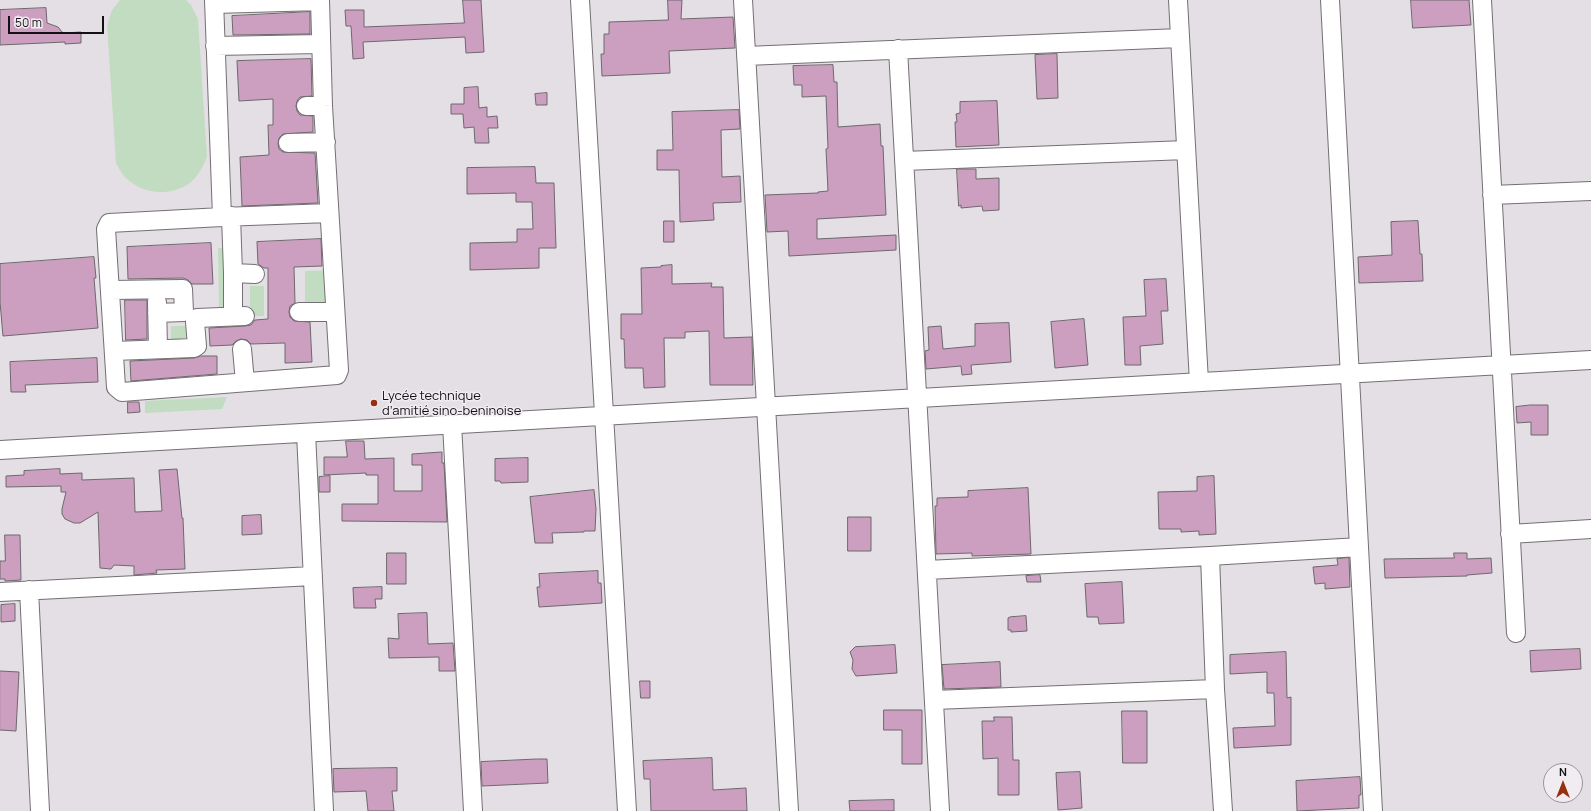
<!DOCTYPE html>
<html>
<head>
<meta charset="utf-8">
<style>
  body { margin:0 }
  #map { position:relative; width:1591px; height:811px; overflow:hidden; background:#e4dfe4; font-family:Manrope,sans-serif }
  canvas { display:block }
  .north { position:absolute; left:1543px; top:763px; width:40px; height:40px; box-sizing:border-box; background:#f1ecf1; border:1px solid #989498; border-radius:50%; rotate:0deg; font-size:11px; font-weight:700; line-height:16px; text-align:center; color:#131113 }
  .north::after { content:''; display:block; margin:auto; width:14px; height:18px; background:#97300f; clip-path:polygon(50% 0,100% 100%,50% 72%,0 100%) }
  .scale { position:absolute; left:8px; top:16px; width:96px; height:18px; box-sizing:border-box; border:2px solid #131113; border-top:0; padding-left:5px; font-size:12px; line-height:14px; white-space:nowrap; color:#131113; -webkit-text-stroke:3px #f1ecf1; paint-order:stroke }
</style>
</head>
<body>
<div id="map">
<canvas width="1591" height="811"></canvas>
<div class="north">N</div>
<div class="scale">50 m</div>
</div>
<script>
const ctx = document.querySelector('canvas').getContext('2d');
ctx.lineJoin = 'round';
function fill(path, color) { ctx.fillStyle = color; ctx.fill(path, 'evenodd'); }
function stroke(path, color, width, dash) { ctx.strokeStyle = color; ctx.lineWidth = width; ctx.lineCap = dash ? 'butt' : 'round'; ctx.setLineDash(dash || []); ctx.stroke(path); }
function drawText(font, color, halo, rows, align = 'center') {
  ctx.font = font + ' Manrope,sans-serif'; ctx.lineWidth = 3; ctx.setLineDash([]); ctx.textBaseline = 'middle'; ctx.strokeStyle = halo; ctx.fillStyle = color; for (const [text, x, y, turn = 0] of rows) {
    ctx.save(); ctx.translate(x, y); ctx.rotate((+turn || 0) * Math.PI / 180); ctx.textAlign = isNaN(turn) ? turn : align; if (halo) ctx.strokeText(text, 0, 0); ctx.fillText(text, 0, 0); ctx.restore();
  }
}
const green = new Path2D(`
  M 120,0 L 186,0 L 191,5 L 198,19 L 207,157 C 203,167 198,176 190,183 C 170,197 141,195 124,176 C 121,172 118,167 116,163 L 107,25 L 112,10 Z
  M 218,248 L 227,248 L 228,307 L 219,308 Z
  M 336,270 L 337,308 L 305,309 L 305,271 Z
  M 250,286 L 264,286 L 264,316 L 250,316 Z
  M 171,326 L 191,326 L 191,347 L 171,347 Z
  M 227,397 L 222,409 L 145,413 L 145,401 Z`);
const building = new Path2D(`
  M 463,0 L 481,0 L 484,52 L 466,53 L 465,37 L 363,42 L 364,58 L 353,59 L 351,26 L 346,26 L 345,10 L 364,10 L 364,27 L 464,23 Z
  M 668,0 L 682,0 L 681,19 L 733,17 L 735,48 L 669,51 L 670,73 L 602,76 L 601,54 L 604,54 L 604,34 L 609,34 L 609,22 L 668,20 Z
  M 1411,0 L 1469,0 L 1471,25 L 1413,28 Z
  M 46,8 L 47,23 L 58,27 L 63,33 L 81,32 L 81,43 L 65,44 L 65,42 L 0,45 L 0,10 Z
  M 310,12 L 310,34 L 233,35 L 232,16 Z
  M 1057,54 L 1058,98 L 1037,99 L 1035,55 Z
  M 311,59 L 312,96 L 300,97 L 297,101 L 296,106 L 297,111 L 300,115 L 313,116 L 313,132 L 283,134 L 279,138 L 278,144 L 279,149 L 283,152 L 315,153 L 318,203 L 242,206 L 240,157 L 269,155 L 268,125 L 273,125 L 273,99 L 239,101 L 237,61 Z
  M 833,65 L 834,82 L 837,82 L 838,127 L 880,124 L 881,146 L 883,146 L 886,215 L 817,219 L 817,239 L 896,235 L 896,250 L 789,256 L 788,231 L 767,232 L 765,195 L 818,193 L 818,192 L 828,191 L 826,149 L 828,148 L 826,96 L 802,97 L 802,85 L 794,85 L 793,66 Z
  M 478,87 L 479,108 L 487,107 L 487,117 L 497,116 L 498,128 L 488,128 L 489,143 L 475,143 L 474,127 L 464,128 L 463,114 L 451,114 L 451,104 L 464,104 L 464,88 Z
  M 547,93 L 547,105 L 536,105 L 535,94 Z
  M 997,101 L 999,145 L 956,147 L 955,122 L 957,122 L 956,114 L 960,113 L 960,102 Z
  M 739,110 L 740,129 L 721,130 L 722,177 L 740,176 L 741,202 L 713,203 L 714,220 L 680,222 L 679,170 L 657,170 L 657,150 L 673,150 L 672,112 Z
  M 535,167 L 536,183 L 554,183 L 556,248 L 539,248 L 539,268 L 470,270 L 470,243 L 517,242 L 517,229 L 533,229 L 532,202 L 516,202 L 516,193 L 467,194 L 467,168 Z
  M 957,169 L 976,169 L 976,179 L 999,178 L 999,210 L 983,211 L 982,206 L 961,208 L 961,205 L 959,206 Z
  M 664,221 L 674,221 L 674,242 L 664,242 Z
  M 1418,221 L 1420,254 L 1422,254 L 1423,281 L 1359,283 L 1358,257 L 1392,255 L 1391,222 Z
  M 321,239 L 322,266 L 294,267 L 295,303 L 290,306 L 289,312 L 290,317 L 294,321 L 310,322 L 312,362 L 285,363 L 285,343 L 251,344 L 247,340 L 241,339 L 236,341 L 232,345 L 210,346 L 209,328 L 245,326 L 251,325 L 255,320 L 268,319 L 268,268 L 264,268 L 258,264 L 257,242 Z
  M 211,243 L 213,284 L 192,284 L 188,280 L 183,278 L 128,279 L 127,247 Z
  M 94,257 L 96,278 L 94,278 L 98,328 L 3,336 L 0,302 L 0,264 Z
  M 672,265 L 672,284 L 712,283 L 711,287 L 723,287 L 724,338 L 752,337 L 753,385 L 710,385 L 709,331 L 685,332 L 685,338 L 664,338 L 665,387 L 644,388 L 643,368 L 625,368 L 624,339 L 621,339 L 621,314 L 642,314 L 641,268 L 661,267 L 661,266 Z
  M 1166,279 L 1168,311 L 1161,311 L 1163,344 L 1140,346 L 1141,365 L 1125,365 L 1123,317 L 1146,316 L 1144,280 Z
  M 125,300 L 147,300 L 147,339 L 126,340 Z
  M 1084,319 L 1088,365 L 1055,368 L 1051,322 Z
  M 1009,323 L 1011,362 L 971,365 L 972,374 L 962,375 L 961,366 L 926,369 L 925,351 L 929,350 L 928,327 L 941,326 L 943,349 L 975,346 L 975,324 Z
  M 201,356 L 217,356 L 217,374 L 131,381 L 130,361 L 194,358 Z
  M 97,358 L 98,382 L 25,385 L 26,392 L 11,392 L 10,362 Z
  M 128,402 L 139,402 L 140,412 L 128,413 Z
  M 1530,405 L 1548,405 L 1548,435 L 1531,435 L 1531,422 L 1517,423 L 1516,407 Z
  M 346,441 L 364,441 L 365,459 L 394,458 L 394,491 L 422,491 L 422,465 L 412,465 L 412,454 L 442,452 L 442,463 L 444,463 L 447,522 L 342,521 L 342,504 L 378,504 L 378,475 L 366,475 L 366,473 L 324,475 L 324,457 L 347,457 Z
  M 528,458 L 528,482 L 501,483 L 500,481 L 495,481 L 495,459 Z
  M 60,469 L 60,474 L 82,473 L 82,480 L 134,478 L 135,512 L 162,511 L 159,470 L 177,469 L 182,518 L 183,518 L 185,569 L 156,570 L 157,573 L 134,575 L 134,566 L 114,565 L 111,569 L 100,568 L 98,512 L 80,523 L 74,523 L 65,519 L 62,514 L 62,509 L 66,492 L 61,492 L 61,486 L 6,487 L 6,476 L 24,475 L 24,471 Z
  M 330,476 L 330,492 L 319,492 L 319,477 Z
  M 1214,476 L 1216,534 L 1199,535 L 1199,531 L 1181,532 L 1181,529 L 1159,529 L 1158,492 L 1197,491 L 1197,477 Z
  M 1028,488 L 1031,554 L 972,556 L 972,553 L 936,554 L 935,506 L 937,506 L 937,498 L 968,497 L 968,491 Z
  M 594,490 L 596,509 L 595,531 L 584,531 L 584,532 L 552,533 L 553,543 L 535,543 L 530,497 Z
  M 261,515 L 262,534 L 242,535 L 242,516 Z
  M 848,517 L 871,517 L 871,551 L 848,551 Z
  M 5,535 L 20,535 L 21,580 L 5,581 L 5,579 L 0,579 L 0,561 L 5,561 Z
  M 387,553 L 406,553 L 406,584 L 387,584 Z
  M 1454,553 L 1467,553 L 1467,559 L 1491,558 L 1492,573 L 1467,575 L 1467,576 L 1385,578 L 1384,559 L 1454,558 Z
  M 1349,558 L 1350,587 L 1325,589 L 1325,583 L 1315,584 L 1313,567 L 1338,565 L 1337,559 Z
  M 598,571 L 598,583 L 601,583 L 602,603 L 539,607 L 537,587 L 540,587 L 539,574 Z
  M 1040,575 L 1041,582 L 1027,582 L 1026,576 Z
  M 1122,582 L 1124,623 L 1099,624 L 1098,617 L 1087,617 L 1085,584 Z
  M 382,587 L 382,599 L 375,599 L 376,608 L 354,608 L 353,588 Z
  M 15,604 L 15,621 L 1,622 L 1,605 Z
  M 427,613 L 428,644 L 453,643 L 455,671 L 439,671 L 439,657 L 389,658 L 388,638 L 399,639 L 398,614 Z
  M 1026,616 L 1027,631 L 1011,632 L 1011,630 L 1008,630 L 1008,618 L 1010,617 Z
  M 895,645 L 897,673 L 856,676 L 852,669 L 853,660 L 850,652 L 855,647 Z
  M 1580,649 L 1581,669 L 1531,672 L 1530,651 Z
  M 1286,652 L 1287,698 L 1291,697 L 1291,745 L 1234,748 L 1233,728 L 1275,726 L 1274,693 L 1267,693 L 1267,672 L 1230,674 L 1230,655 Z
  M 1000,662 L 1001,687 L 944,689 L 942,665 Z
  M 0,671 L 19,672 L 16,731 L 0,730 Z
  M 640,681 L 650,681 L 650,698 L 641,698 Z
  M 884,710 L 922,710 L 922,764 L 902,764 L 902,730 L 884,730 Z
  M 1122,711 L 1147,711 L 1147,763 L 1123,763 Z
  M 994,717 L 1012,717 L 1013,760 L 1019,760 L 1019,795 L 998,795 L 998,758 L 983,759 L 982,721 L 994,721 Z
  M 712,758 L 713,790 L 746,788 L 747,811 L 651,811 L 650,779 L 644,779 L 643,761 Z
  M 537,759 L 547,759 L 548,783 L 482,786 L 481,762 Z
  M 397,768 L 397,791 L 392,791 L 394,811 L 368,811 L 366,791 L 334,792 L 333,769 Z
  M 1080,772 L 1082,808 L 1058,810 L 1056,773 Z
  M 1360,777 L 1361,795 L 1359,795 L 1359,808 L 1297,811 L 1296,781 Z
  M 894,800 L 894,811 L 850,811 L 849,801 Z`);
const minor = new Path2D(`
  M 214,0 L 222,217
  M 320,0 L 323,106 L 339,370 L 337,375 L 122,392 L 116,387 L 106,229 L 109,223 L 222,217 L 329,213
  M 580,0 L 627,811
  M 743,0 L 789,811
  M 1178,0 L 1199,382
  M 1330,0 L 1373,811
  M 1482,0 L 1516,633
  M 214,4 L 320,1
  M 215,46 L 320,44
  M 898,49 L 940,811
  M 746,56 L 1180,38
  M 306,106 L 323,106
  M 288,143 L 326,142
  M 904,161 L 1186,150
  M 1492,195 L 1591,191
  M 231,216 L 233,273 L 233,316
  M 233,273 L 255,274
  M 110,290 L 183,289 L 184,312 L 157,313
  M 157,302 L 158,349
  M 299,312 L 335,312
  M 242,349 L 245,382
  M 114,351 L 194,348 L 197,346 L 195,322 L 197,318 L 245,316
  M 452,424 L 473,811
  M 306,433 L 324,811
  M 0,450 L 1591,360
  M 1510,534 L 1591,529
  M 1210,556 L 1215,689 L 1223,811
  M 927,570 L 1210,556 L 1359,547
  M 29,590 L 40,811
  M 0,592 L 313,576
  M 934,700 L 1215,689`);
const markers = [
  [374,403,4,"#97300f"]
];
const poiNames = [
  ["Lycée technique",382,396],
  ["d’amitié sino-beninoise",382,411]
];
fill(green, '#c2dcc1');
fill(building, '#cc9fc0');
stroke(building, '#6d686c', 1);
stroke(minor, '#746f73', 20);
stroke(minor, '#fff', 18);
for (const [x, y, r, color] of markers) { const dot = new Path2D(); dot.arc(x, y, r, 0, 2 * Math.PI); ctx.fillStyle = color; ctx.fill(dot); stroke(dot, '#f1ecf1', 1.5); }
drawText('13px', '#131113', '#f1ecf1', poiNames, 'left');
</script>
</body>
</html>
